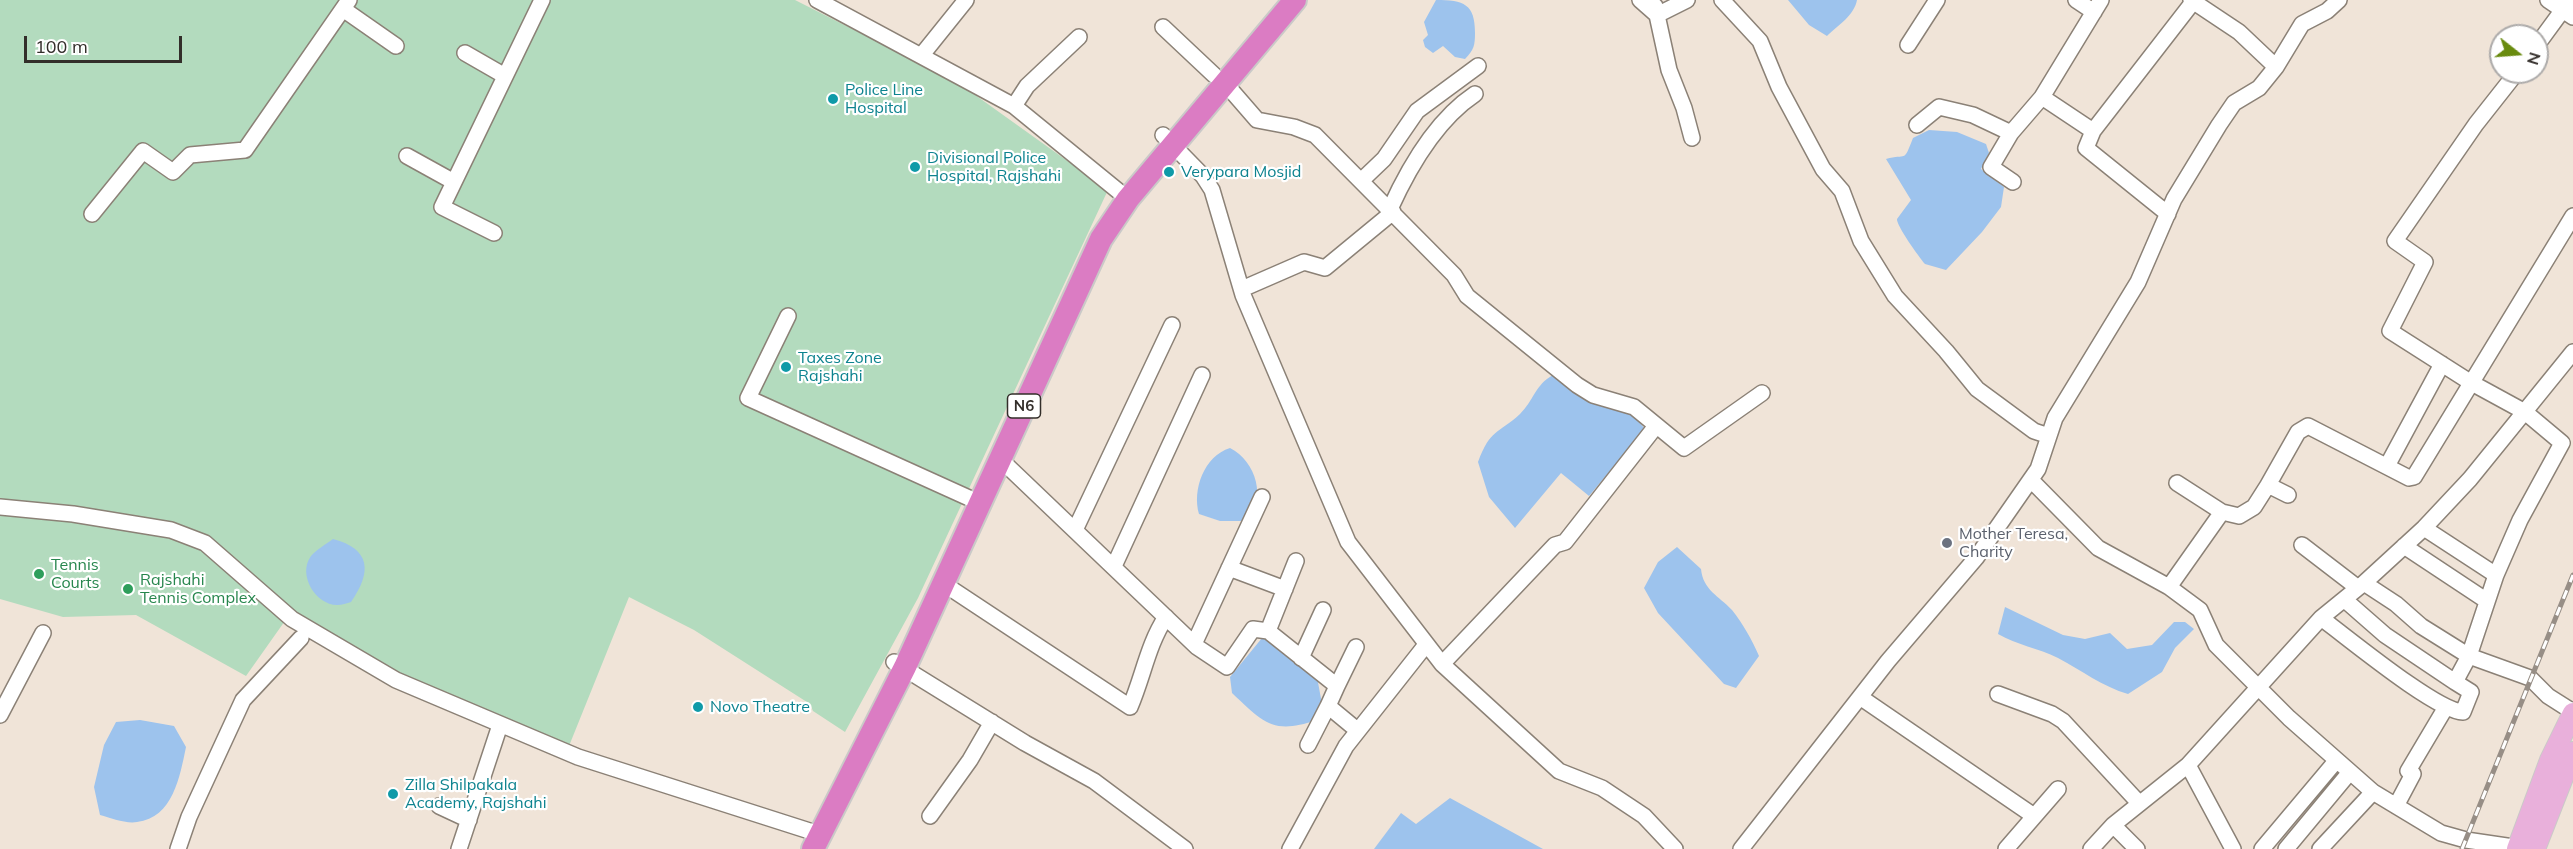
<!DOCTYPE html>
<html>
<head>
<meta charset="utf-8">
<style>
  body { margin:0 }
  #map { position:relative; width:2573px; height:849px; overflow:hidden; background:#f0e4d8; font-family:Mulish,sans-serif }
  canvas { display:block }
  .north { position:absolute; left:2489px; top:24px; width:60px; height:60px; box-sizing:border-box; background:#fff; border:2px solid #adabaa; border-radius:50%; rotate:107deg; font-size:16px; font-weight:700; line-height:24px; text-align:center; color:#332e2a }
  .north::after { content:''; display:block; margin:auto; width:21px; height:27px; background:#698b0f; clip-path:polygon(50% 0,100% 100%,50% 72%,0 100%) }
  .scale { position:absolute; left:24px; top:36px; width:158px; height:27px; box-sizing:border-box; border:3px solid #332e2a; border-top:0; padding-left:8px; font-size:18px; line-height:21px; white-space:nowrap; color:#332e2a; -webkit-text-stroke:4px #fff; paint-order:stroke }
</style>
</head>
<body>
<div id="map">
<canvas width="2573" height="849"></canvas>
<div class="north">N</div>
<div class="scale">100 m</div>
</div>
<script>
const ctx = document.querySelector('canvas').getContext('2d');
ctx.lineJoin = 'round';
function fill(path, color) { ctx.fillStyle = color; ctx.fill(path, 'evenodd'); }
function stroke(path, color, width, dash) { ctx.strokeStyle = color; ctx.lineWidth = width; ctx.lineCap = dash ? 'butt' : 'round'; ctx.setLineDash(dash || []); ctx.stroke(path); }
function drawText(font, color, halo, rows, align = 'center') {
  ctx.font = font + ' Mulish,sans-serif'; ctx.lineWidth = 4.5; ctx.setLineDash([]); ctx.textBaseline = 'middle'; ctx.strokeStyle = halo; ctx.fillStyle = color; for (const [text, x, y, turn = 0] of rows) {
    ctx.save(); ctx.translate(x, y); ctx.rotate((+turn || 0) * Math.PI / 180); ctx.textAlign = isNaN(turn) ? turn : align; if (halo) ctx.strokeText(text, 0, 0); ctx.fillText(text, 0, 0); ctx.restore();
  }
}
const green = new Path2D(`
  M 0,0 L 795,0 L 957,82 L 1108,190 L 918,598 L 845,732 L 813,711 L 810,704 L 694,630 L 629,597 L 569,746 L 479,711 L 312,630 L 207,540 L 0,503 Z
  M 0,509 L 112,523 L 203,544 L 287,618 L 246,676 L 136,615 L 63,617 L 0,599 Z`);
const water = new Path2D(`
  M 1436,0 C 1464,0 1475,4 1475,33 C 1475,45 1474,50 1465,59 L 1455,57 L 1443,46 L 1433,53 L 1425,47 L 1423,40 L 1428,35 L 1424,22 Z
  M 1788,0 L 1857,0 C 1854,16 1838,25 1827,36 L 1809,25 Z
  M 1929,130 L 1957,132 L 1986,144 L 1989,153 L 1981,169 L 2004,187 L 2001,207 L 1982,232 L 1946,270 L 1925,264 C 1919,257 1896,225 1897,219 L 1911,200 L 1886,159 C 1907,153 1903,164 1913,138 Z
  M 1553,375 C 1560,380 1567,389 1575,392 C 1604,405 1624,402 1645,429 L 1589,496 L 1561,473 L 1515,528 L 1489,497 L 1478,462 C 1491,428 1497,435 1520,414 C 1534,400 1535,385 1553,375 Z
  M 1230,448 C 1256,461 1268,500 1245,521 L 1220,521 L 1199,514 C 1192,490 1204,456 1230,448 Z
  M 333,539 C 371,549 372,572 351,602 C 347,603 342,605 337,605 C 316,605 297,575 311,556 C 316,550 326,544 333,539 Z
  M 1677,547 L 1701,569 C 1703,590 1719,596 1732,610 C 1743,624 1752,640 1759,656 L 1736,688 L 1724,684 L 1658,613 L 1644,588 L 1658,562 Z
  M 2005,607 L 2063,635 L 2085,639 L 2110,633 L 2127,649 L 2152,645 L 2174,622 L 2185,622 L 2194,629 L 2175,648 L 2162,672 L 2128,694 C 2103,687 2081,670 2058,658 C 2038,648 2017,645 1998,634 Z
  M 1262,638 L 1271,642 L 1317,677 L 1322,704 L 1317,720 C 1273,735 1264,723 1232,693 L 1230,677 Z
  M 140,720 L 174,726 L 186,747 C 180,776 173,818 137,822 C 126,824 111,818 100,815 L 94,787 L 104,745 L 116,722 Z
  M 1450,798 L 1543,849 L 1374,849 L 1401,813 L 1416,824 Z`);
const minor = new Path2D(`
  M 817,0 L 1014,106 L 1128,199
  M 1640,0 L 1657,15 L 1669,70 L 1684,108 L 1692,138
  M 1722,0 L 1760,41 L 1779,87 L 1823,169 L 1842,191 L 1861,241 L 1895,296 L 1946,351 L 1977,389 L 2034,431 L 2049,436
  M 2076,0 L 2094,12
  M 2191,0 L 2239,32 L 2276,67
  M 2548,0 L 2573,17
  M 1655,6 L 1657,15 L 1687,0
  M 343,9 L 396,46
  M 1163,27 L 1214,75
  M 1908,45 L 1937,0
  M 2537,45 L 2570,0
  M 465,53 L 505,76
  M 921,56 L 966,0
  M 2517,72 L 2476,124 L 2395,241 L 2425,262 L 2390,331 L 2470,382 L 2525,412 L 2562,443 L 2520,520 L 2496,575 L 2469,656 L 2530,678 L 2548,696 L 2573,712
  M 1224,82 L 1257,120 L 1294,127 L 1315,135 L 1454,275 L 1467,296 L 1577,385 L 1593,395 L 1634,407 L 1684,448 L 1762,393
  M 1014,106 L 1027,86 L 1079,37
  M 1917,125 L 1939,107 L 1973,115 L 2011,133
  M 2093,131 L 2042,97 L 2101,0
  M 1163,135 L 1203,176 L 1212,190 L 1243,295 L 1348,542 L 1442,664 L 1559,771 L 1602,788 L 1644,816 L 1675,849
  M 407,156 L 454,182
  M 1362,180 L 1384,159 L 1417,111 L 1478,66
  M 2013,182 L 1991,167 L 2011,133 L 2042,97
  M 1390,209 C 1409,167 1436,120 1475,94
  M 92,214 L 143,151 L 173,172 L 190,155 L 245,150 L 349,0
  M 2168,214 L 2086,148 L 2093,131 L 2193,2
  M 494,233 L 442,207 L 542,0
  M 1242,289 L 1304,262 L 1325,268 L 1393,212
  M 788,316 L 748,398 L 980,503
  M 1000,459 L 1197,647 L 1227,667 L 1253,629 L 1268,631 L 1337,686 L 1328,706 L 1357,730
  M 2387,466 L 2442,364
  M 2031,480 L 2098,548 L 2169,587 L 2200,610 L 2216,645 L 2289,718 L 2373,792 L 2441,833 L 2466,840 L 2527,849
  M 2177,483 L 2222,512 L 2239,516 L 2254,507 L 2268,485 L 2288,495
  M 2268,485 L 2298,432 L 2308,426 L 2409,478 L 2414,477 L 2573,216
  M 0,507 L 73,514 L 171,530 L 205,543 L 292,619 L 396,680 L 578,757 L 822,835
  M 2424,528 L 2496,575
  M 1075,530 L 1172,325
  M 2302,545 L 2358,588
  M 2404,546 L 2487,601
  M 1114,566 L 1202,375
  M 1229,568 L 1285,589
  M 944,584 L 1130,707 C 1143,677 1148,644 1166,617
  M 2169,587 L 2222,512
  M 2345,600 L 2385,635 L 2455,682 L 2469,656 L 2421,626 L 2396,604 L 2364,583
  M 2321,618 C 2347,637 2436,711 2463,712 L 2471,692 L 2455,682
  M 1268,631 L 1296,561
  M 1194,644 L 1262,497
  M 1301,658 L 1323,610
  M 894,662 L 1025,743 L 1094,781 L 1185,849
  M 1442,664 L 1555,545 L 1565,542 L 1656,426
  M 1337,686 L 1356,647
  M 1998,694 L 2052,714 L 2063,721 L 2139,803
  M 1860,697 L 2034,816
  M 0,715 L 43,633
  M 1308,745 L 1328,706
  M 2188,765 L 2233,849
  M 439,806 L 469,820
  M 2396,806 L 2413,774 L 2408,771 L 2446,707
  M 930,816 L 970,760 L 992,722
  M 2113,825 L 2137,849
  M 178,849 L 189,817 L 243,700 L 301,638
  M 459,849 L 500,725
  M 1290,849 L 1346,746 L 1425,646
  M 1741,849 L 1888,661 L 1976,558 L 2038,469 L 2055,418 L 2138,282 L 2174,199 L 2219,125 L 2234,103 L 2259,88 L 2276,67 L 2302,24 L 2327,11 L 2339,0
  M 2006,849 L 2058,789
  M 2091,849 L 2113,825 L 2188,765 L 2321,618 L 2364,583 L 2424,528 L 2470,479 L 2573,352
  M 2262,849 L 2336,761
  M 2286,849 L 2350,772
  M 2320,849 L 2373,792`);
const major = new Path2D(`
  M 2517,849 L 2550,760 L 2573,713
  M 2535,849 L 2573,752`);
const highway = new Path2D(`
  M 813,849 L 905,667 L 1101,239 L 1128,199 L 1295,0`);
const rail = new Path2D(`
  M 2462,849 L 2573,575`);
const markers = [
  [833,99,6,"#0f9aa8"],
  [915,167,6,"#0f9aa8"],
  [1169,172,6,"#0f9aa8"],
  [786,367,6,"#0f9aa8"],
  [1947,543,6,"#6b7280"],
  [39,574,6,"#2e9e5b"],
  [128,589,6,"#2e9e5b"],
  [698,707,6,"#0f9aa8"],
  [393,794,6,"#0f9aa8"]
];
const shields = [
  [1024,406,33]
];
const shieldNames = [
  ["N6",1024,406]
];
const cultureNames = [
  ["Police Line",845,90],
  ["Hospital",845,108],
  ["Divisional Police",927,158],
  ["Hospital, Rajshahi",927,176],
  ["Verypara Mosjid",1181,172],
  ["Taxes Zone",798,358],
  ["Rajshahi",798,376],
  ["Novo Theatre",710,707],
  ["Zilla Shilpakala",405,785],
  ["Academy, Rajshahi",405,803]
];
const worshipNames = [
  ["Mother Teresa,",1959,534],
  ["Charity",1959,552]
];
const leisureNames = [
  ["Tennis",51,565],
  ["Courts",51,583],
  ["Rajshahi",140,580],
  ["Tennis Complex",140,598]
];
fill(green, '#b3dbbe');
fill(water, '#9dc3ed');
stroke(minor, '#8b8176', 18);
stroke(major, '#cac9c8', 22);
stroke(highway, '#cac9c8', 26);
stroke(minor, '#fff', 15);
stroke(major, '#e9b0db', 20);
stroke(highway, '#db7cc3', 22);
stroke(rail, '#978e86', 5);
stroke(rail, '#fff', 3, [9]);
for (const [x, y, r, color] of markers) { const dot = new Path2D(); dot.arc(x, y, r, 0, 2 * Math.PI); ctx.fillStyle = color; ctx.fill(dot); stroke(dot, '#fff', 2); }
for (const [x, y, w] of shields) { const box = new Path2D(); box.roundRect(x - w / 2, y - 12, w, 24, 4.5); ctx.fillStyle = '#fff'; ctx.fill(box); stroke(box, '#332e2a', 1.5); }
drawText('bold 15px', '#332e2a', null, shieldNames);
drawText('16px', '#0d838f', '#fff', cultureNames, 'left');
drawText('16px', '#5b616d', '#fff', worshipNames, 'left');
drawText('16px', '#27864d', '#fff', leisureNames, 'left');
</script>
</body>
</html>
